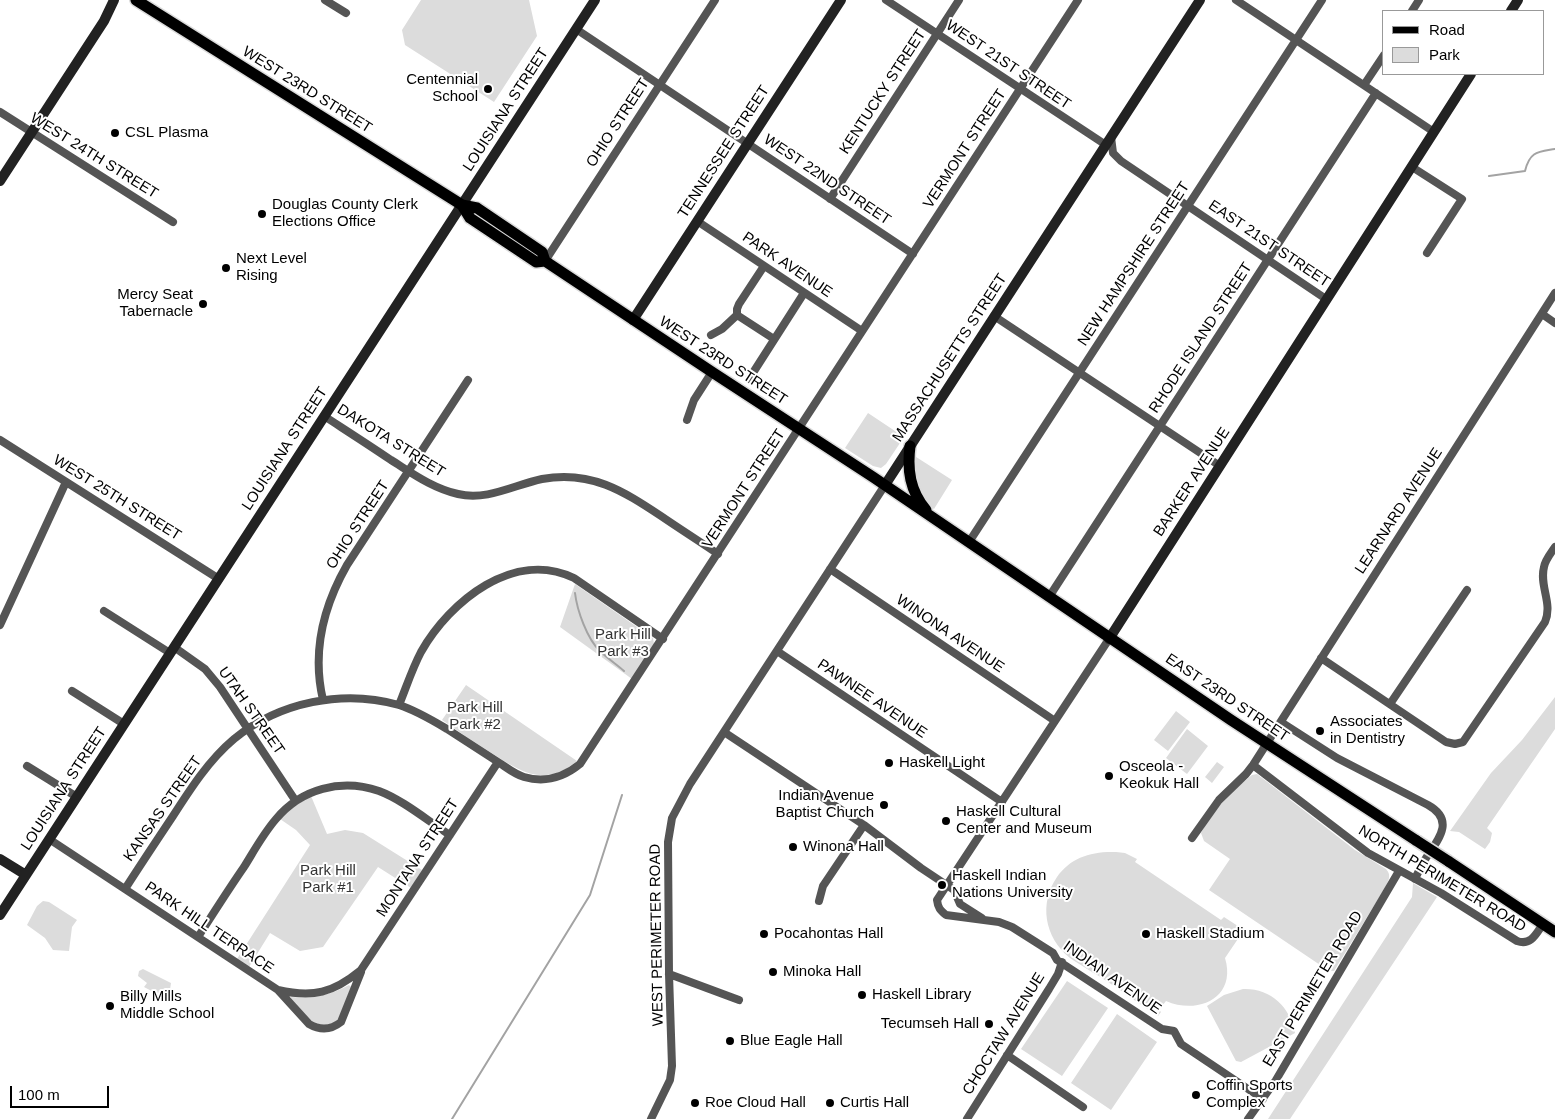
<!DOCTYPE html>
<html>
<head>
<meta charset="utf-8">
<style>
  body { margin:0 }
  #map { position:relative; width:1555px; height:1119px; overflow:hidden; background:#fff; font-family:Arial,sans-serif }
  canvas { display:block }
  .legend { position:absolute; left:1382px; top:10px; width:162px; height:65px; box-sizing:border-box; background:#fff; border:1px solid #999; margin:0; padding:6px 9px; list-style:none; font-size:15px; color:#000 }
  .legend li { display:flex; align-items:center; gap:10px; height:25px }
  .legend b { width:25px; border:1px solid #999 }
  .scale { position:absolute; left:10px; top:1086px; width:99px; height:22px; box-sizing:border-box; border:2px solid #000; border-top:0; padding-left:6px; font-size:15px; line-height:18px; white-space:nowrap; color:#000; -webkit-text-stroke:4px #fff; paint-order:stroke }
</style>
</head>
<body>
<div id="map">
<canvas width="1555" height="1119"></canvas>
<ul class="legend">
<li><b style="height:6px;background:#000"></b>Road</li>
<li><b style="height:14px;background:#dcdcdc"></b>Park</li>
</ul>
<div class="scale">100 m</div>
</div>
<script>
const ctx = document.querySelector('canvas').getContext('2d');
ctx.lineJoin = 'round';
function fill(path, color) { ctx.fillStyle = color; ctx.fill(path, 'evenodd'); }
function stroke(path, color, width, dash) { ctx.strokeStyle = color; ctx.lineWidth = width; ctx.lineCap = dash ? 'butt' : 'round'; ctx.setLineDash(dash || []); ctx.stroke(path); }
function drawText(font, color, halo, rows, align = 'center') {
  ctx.font = font + ' Arial,sans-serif'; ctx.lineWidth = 4; ctx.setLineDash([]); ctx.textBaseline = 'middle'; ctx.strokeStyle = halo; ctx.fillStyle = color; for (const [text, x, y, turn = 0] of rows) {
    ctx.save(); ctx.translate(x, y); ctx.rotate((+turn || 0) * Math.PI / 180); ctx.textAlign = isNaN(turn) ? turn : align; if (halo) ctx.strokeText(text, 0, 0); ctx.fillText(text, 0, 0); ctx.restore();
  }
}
const green = new Path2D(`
  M 421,0 L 529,0 L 537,36 L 494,102 L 405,45 L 402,30 Z
  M 868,413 L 904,437 L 886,464 L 881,468 L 873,466 L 845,448 Z
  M 913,455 L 952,480 L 934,509 C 913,494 915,478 913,455 Z
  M 575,584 L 653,638 L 654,644 L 632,679 L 560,627 Z
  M 466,685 L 577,761 C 544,788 521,772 490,752 C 474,742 458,731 442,720 Z
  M 1555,697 L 1555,729 L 1487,828 L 1492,833 L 1490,842 L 1485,849 L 1459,832 L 1450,831 L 1491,773 L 1522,740 Z
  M 1176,711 L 1190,722 L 1168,751 L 1154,740 Z
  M 1187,729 L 1208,746 L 1187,774 L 1166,758 Z
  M 1217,762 L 1224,767 L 1212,783 L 1205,777 Z
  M 1257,774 L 1355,850 L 1386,869 C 1393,876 1387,883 1383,891 L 1334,971 L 1329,971 L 1209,890 L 1230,859 L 1204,841 L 1201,833 C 1212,810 1232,791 1252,775 Z
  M 311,796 L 327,834 L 345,830 L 363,833 L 422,870 L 411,888 L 378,867 L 323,947 L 300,951 L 270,933 L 249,967 L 237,959 L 310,845 L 296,830 L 280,819 L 295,806 Z
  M 1116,852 L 1125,853 L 1137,859 L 1135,862 L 1221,920 L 1224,917 L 1244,930 L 1225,958 C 1237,998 1198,1015 1166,1001 L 1159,1010 L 1161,1012 L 1158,1016 C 1142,1006 1125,993 1108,982 C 1096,974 1080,965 1070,958 C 1044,937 1039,903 1057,877 C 1070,858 1091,851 1116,852 Z
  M 1413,883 L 1437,897 L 1290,1119 L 1268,1119 L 1412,897 Z
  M 43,901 L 49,902 L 77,920 L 72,927 L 69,951 L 53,950 L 45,938 L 27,925 L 37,906 Z
  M 143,969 L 171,983 L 169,997 L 161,996 L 144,987 L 147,983 L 138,976 L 139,971 Z
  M 1067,981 L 1108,1008 L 1062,1076 L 1021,1049 Z
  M 349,985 L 351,987 L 339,1018 L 334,1023 L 323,1026 L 310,1020 L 289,999 L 291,997 C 313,999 330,995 349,985 Z
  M 1243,989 C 1270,988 1290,1006 1295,1033 L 1241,1062 L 1236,1061 L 1207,1006 L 1224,995 Z
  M 1117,1014 L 1157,1042 L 1111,1110 L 1071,1083 Z`);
const stream = new Path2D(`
  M 1489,176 L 1525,171 C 1530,151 1538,152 1555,149
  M 575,593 C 577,610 587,639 600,651 C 607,658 616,664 624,671
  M 452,1119 L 590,895 L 622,795`);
const street = new Path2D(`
  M 325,0 L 346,13
  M 886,0 L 1106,145
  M 1236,0 L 1434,132
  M 1412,11 L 1419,0
  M 576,29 L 913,254
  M 1364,85 L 1384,55
  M 0,112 L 173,222
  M 1111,137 L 1113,153 L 1121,161 L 1326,299
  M 1412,167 L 1462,199 L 1427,253
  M 830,199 L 959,0
  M 697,221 L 862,331
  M 545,261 L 715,0
  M 1542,314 L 1555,323
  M 737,315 L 774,339
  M 994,316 L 1220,466
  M 711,335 L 722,329 L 737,315 L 737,309 L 739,304 L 764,266
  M 749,379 L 804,293
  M 324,416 C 347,431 369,445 391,460 C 412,473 432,488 458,494 C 487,501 514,485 542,479 C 591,470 623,491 661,516 C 680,529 699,541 718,554
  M 687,420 L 694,400 L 712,372
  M 0,440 L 219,579
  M 969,542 L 1322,0
  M 830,569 L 1055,721
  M 1049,597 L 1376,93
  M 104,611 L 170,653
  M 0,625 L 66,482
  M 1109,639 L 937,900 C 938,908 940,910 946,915 L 999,922 L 1012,927 L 1053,953 L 1057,960 L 1162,1029 L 1174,1031 L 1181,1044 L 1263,1099
  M 174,647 L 205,669 L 220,687 L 295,800
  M 777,651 L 1002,802
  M 1321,658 L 1446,742 L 1455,744 L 1463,742 L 1545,622 C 1553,603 1539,586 1544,567 C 1545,560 1551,553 1555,547
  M 72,691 L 124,724
  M 323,700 C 312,653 323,607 347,565 L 468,380
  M 1390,704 L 1467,590
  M 399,705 C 406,688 412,669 421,652 C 450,601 514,549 574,578 L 663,639
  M 1281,722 L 1337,758 L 1428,805 C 1455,820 1439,839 1426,858 C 1422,865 1418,872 1415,879
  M 724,732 L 864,825 L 921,868 L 954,890 L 960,904 L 982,918
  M 1253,765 L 1368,853 L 1441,893 L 1517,941 C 1531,946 1536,934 1543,924
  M 27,766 L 77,797
  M 1192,838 L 1219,800 L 1246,774 L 1253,765 L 1555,293
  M 49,839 L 278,990 C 313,998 333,993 361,970 L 498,762
  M 125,889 C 141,864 157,840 173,816 C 191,788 209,760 234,739 C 279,702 343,689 399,705 C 415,710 432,720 447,729 C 464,740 481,751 498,762 C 506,767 514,774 524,777 C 545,783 563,778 580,764 L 1078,0
  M 819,901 L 823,886 L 864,825
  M 198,937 C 213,914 228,890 244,867 C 254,851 263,834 276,819 C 301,789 341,778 379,791 C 403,800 428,821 450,835
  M 669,974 L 739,1000
  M 278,990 L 309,1024 C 321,1031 331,1030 341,1022 L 361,972
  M 1007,1055 L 1083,1107
  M 651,1119 L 670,1080 L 672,1066 L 669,974 L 668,842 L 672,818 L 690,784 L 885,485
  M 967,1119 L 1049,989 L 1058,974 L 1062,962
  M 1248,1119 L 1276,1080 L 1399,871`);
const secondary = new Path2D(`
  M 1511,11 L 1518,0
  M 0,181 L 104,21 L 114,0
  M 633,320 L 841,0
  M 885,485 L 1200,0
  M 1109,639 L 1471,74
  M 0,859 L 26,875
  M 0,915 L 595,0`);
const primary = new Path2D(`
  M 136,0 L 462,205 L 477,208 L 542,252 L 545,261 L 712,372 L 873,477 L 1231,720 L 1417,841
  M 462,205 L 470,218 L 536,262 L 545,261
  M 910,446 C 907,470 910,491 926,510
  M 1448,861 L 1555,932`);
const primaryBridge = new Path2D(`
  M 1417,841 L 1448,861`);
const markers = [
  [488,89,5,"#000"],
  [115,133,5,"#000"],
  [262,214,5,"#000"],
  [226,268,5,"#000"],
  [203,304,5,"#000"],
  [1320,731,5,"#000"],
  [889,763,5,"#000"],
  [1109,776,5,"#000"],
  [884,805,5,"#000"],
  [946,821,5,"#000"],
  [793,847,5,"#000"],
  [942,885,5,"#000"],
  [764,934,5,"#000"],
  [1146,934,5,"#000"],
  [773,972,5,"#000"],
  [862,995,5,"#000"],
  [110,1006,5,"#000"],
  [989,1024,5,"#000"],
  [730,1041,5,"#000"],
  [1196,1095,5,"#000"],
  [695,1103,5,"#000"],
  [830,1103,5,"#000"]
];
const streetNames = [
  ["WEST 21ST STREET",1008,65,34],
  ["WEST 23RD STREET",307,90,32],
  ["KENTUCKY STREET",883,92,-57],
  ["LOUISIANA STREET",506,110,-57],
  ["OHIO STREET",618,123,-57],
  ["VERMONT STREET",965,149,-57],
  ["TENNESSEE STREET",724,152,-57],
  ["WEST 24TH STREET",94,156,32],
  ["WEST 22ND STREET",827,180,34],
  ["EAST 21ST STREET",1269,244,34],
  ["NEW HAMPSHIRE STREET",1134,264,-57],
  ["PARK AVENUE",787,265,34],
  ["RHODE ISLAND STREET",1201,338,-57],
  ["MASSACHUSETTS STREET",950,358,-57],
  ["WEST 23RD STREET",723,361,33],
  ["DAKOTA STREET",391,441,32],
  ["LOUISIANA STREET",285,449,-57],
  ["BARKER AVENUE",1192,482,-57],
  ["VERMONT STREET",744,489,-57],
  ["WEST 25TH STREET",117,498,32],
  ["LEARNARD AVENUE",1399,511,-57],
  ["OHIO STREET",358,525,-57],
  ["WINONA AVENUE",950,634,34],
  ["EAST 23RD STREET",1227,698,34],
  ["PAWNEE AVENUE",872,699,34],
  ["UTAH STREET",251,711,55],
  ["LOUISIANA STREET",64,789,-57],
  ["KANSAS STREET",163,809,-55],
  ["MONTANA STREET",418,858,-57],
  ["NORTH PERIMETER ROAD",1442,879,31],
  ["PARK HILL TERRACE",209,928,34],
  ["WEST PERIMETER ROAD",657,935,-91],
  ["INDIAN AVENUE",1112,978,35],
  ["EAST PERIMETER ROAD",1313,989,-59],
  ["CHOCTAW AVENUE",1004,1034,-58]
];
const poiNames = [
  ["Centennial",478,80,"right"],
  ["School",478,97,"right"],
  ["CSL Plasma",125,133],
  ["Douglas County Clerk",272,205],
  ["Elections Office",272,222],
  ["Next Level",236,259],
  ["Rising",236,276],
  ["Mercy Seat",193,295,"right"],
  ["Tabernacle",193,312,"right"],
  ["Associates",1330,722],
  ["in Dentistry",1330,739],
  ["Haskell Light",899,763],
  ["Osceola -",1119,767],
  ["Keokuk Hall",1119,784],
  ["Indian Avenue",874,796,"right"],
  ["Baptist Church",874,813,"right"],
  ["Haskell Cultural",956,812],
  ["Center and Museum",956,829],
  ["Winona Hall",803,847],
  ["Haskell Indian",952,876],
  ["Nations University",952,893],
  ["Pocahontas Hall",774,934],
  ["Haskell Stadium",1156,934],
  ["Minoka Hall",783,972],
  ["Haskell Library",872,995],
  ["Billy Mills",120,997],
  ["Middle School",120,1014],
  ["Tecumseh Hall",979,1024,"right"],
  ["Blue Eagle Hall",740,1041],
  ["Coffin Sports",1206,1086],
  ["Complex",1206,1103],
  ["Roe Cloud Hall",705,1103],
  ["Curtis Hall",840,1103]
];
const parkNames = [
  ["Park Hill",623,635],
  ["Park #3",623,652],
  ["Park Hill",475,708],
  ["Park #2",475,725],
  ["Park Hill",328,871],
  ["Park #1",328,888]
];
fill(green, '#dcdcdc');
stroke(stream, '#a3a3a3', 2);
stroke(primary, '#dbdbdb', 14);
stroke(street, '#555', 8);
stroke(secondary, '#222', 10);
stroke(primary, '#000', 11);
stroke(primaryBridge, '#dbdbdb', 14, []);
stroke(primaryBridge, '#000', 11);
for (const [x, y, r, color] of markers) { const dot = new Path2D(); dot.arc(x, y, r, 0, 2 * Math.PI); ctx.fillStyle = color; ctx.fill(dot); stroke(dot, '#fff', 2); }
drawText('15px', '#000', '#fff', streetNames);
drawText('15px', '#000', '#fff', poiNames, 'left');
drawText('15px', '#333', '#fff', parkNames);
</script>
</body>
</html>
